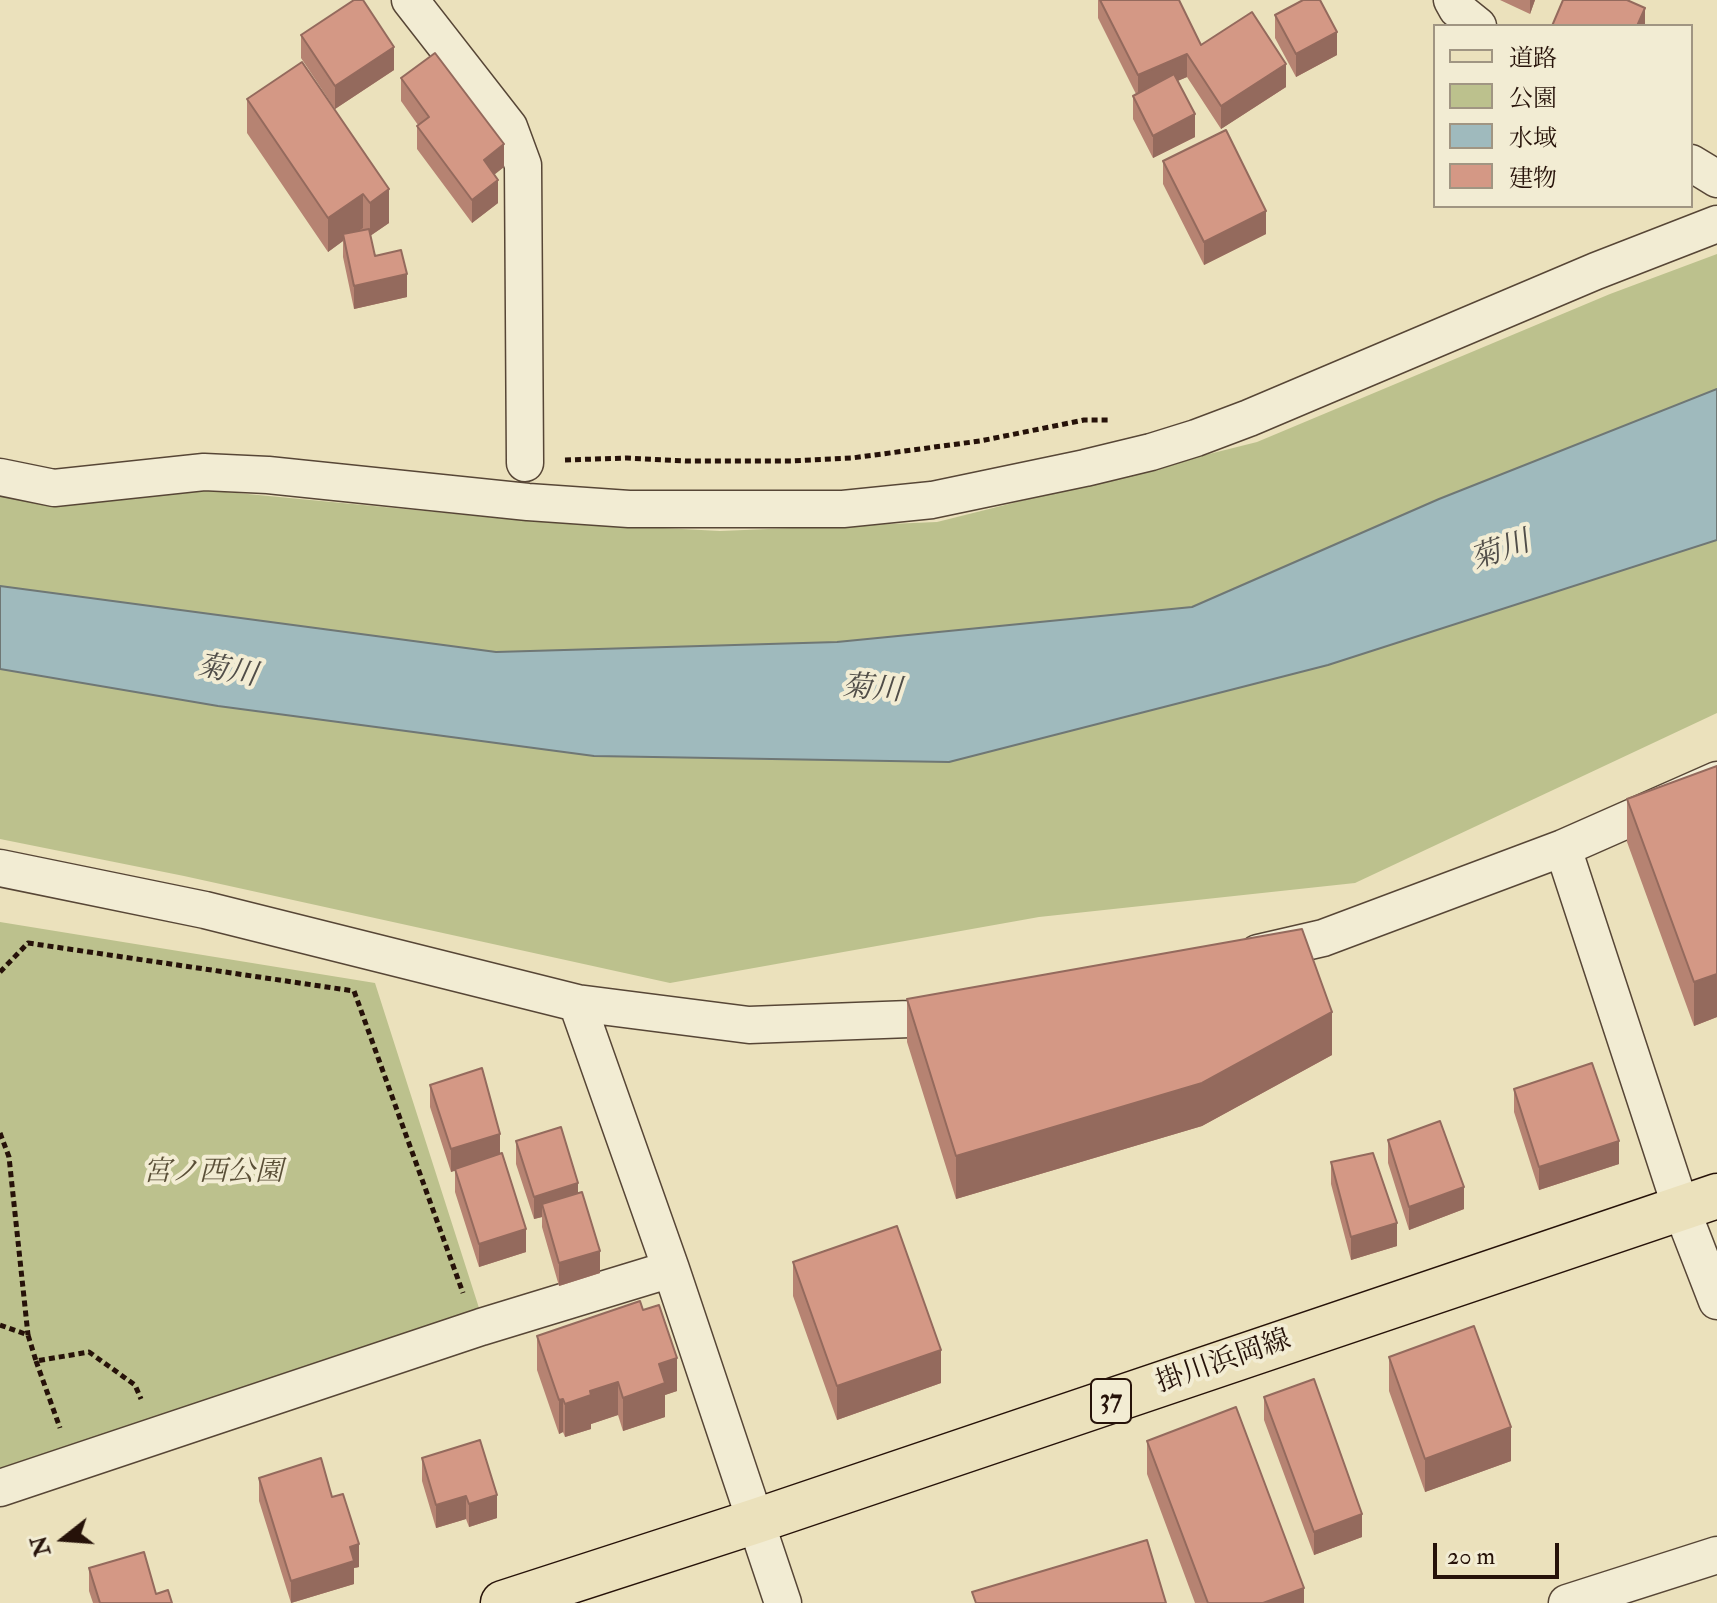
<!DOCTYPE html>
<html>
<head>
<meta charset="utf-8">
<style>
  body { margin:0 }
  #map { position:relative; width:1717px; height:1603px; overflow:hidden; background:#ebe1bc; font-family:"IM FELL Double Pica","Noto Serif JP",serif }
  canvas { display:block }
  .legend { position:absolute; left:1433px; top:24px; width:260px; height:184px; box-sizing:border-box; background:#f2ecd3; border:2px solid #a09582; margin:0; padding:10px 14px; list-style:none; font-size:24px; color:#261209 }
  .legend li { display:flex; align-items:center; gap:16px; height:40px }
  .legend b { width:40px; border:2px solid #a09582 }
  .north { position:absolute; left:24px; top:1499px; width:80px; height:80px; -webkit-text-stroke:6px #f2ecd3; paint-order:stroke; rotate:253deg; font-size:22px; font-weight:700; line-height:32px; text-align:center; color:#261209 }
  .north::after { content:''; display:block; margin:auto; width:28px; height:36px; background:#261209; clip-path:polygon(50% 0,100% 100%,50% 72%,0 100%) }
  .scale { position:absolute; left:1433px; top:1543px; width:126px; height:36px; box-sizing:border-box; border:4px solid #261209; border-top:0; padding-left:10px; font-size:24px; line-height:28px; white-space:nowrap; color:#261209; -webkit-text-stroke:6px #f2ecd3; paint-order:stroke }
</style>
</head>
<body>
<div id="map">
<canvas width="1717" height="1603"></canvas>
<ul class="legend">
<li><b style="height:10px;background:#ebe1bc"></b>道路</li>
<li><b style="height:22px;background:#bcc18d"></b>公園</li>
<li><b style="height:22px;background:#9fbabd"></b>水域</li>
<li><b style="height:22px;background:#d49885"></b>建物</li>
</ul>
<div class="north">N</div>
<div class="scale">20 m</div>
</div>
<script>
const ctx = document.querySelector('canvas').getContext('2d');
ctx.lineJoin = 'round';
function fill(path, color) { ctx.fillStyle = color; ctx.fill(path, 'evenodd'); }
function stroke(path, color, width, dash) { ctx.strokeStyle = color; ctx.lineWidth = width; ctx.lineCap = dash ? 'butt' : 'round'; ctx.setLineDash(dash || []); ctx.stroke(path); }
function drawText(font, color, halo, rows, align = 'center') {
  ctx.font = font + ' "IM FELL Double Pica","Noto Serif JP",serif'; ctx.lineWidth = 8; ctx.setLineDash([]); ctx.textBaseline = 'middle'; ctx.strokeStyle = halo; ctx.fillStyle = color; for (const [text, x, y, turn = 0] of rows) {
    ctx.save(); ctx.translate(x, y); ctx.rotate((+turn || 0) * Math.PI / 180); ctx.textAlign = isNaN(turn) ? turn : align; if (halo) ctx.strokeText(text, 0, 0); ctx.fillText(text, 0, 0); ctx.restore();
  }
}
const green = new Path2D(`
  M 1717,254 L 1717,713 L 1355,883 L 1039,917 L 670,983 L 184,876 L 0,839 L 0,493 L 76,504 L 185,488 L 530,521 L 720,531 L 937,522 L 1257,442 L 1610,294 Z
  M 0,922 L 375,983 L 479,1308 L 0,1471 Z`);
const water = new Path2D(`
  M 1717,389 L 1717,540 L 1328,665 L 949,762 L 594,756 L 218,706 L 0,669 L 0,586 L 496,652 L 837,642 L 1192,607 L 1439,499 Z`);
const path = new Path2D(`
  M 565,460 L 627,458 L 687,461 L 791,461 L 852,458 L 980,441 L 1084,420 L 1108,420
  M 0,972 L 28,943 L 354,991 L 463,1293
  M 0,1133 L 9,1157 L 28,1335
  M 0,1325 L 28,1335 L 36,1361 L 89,1352 L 135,1385 L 141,1399
  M 36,1361 L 60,1428`);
const minor = new Path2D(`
  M 410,0 L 509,127 L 523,165 L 525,463
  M 1452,0 L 1457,9 L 1478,26
  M 1691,163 L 1717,179
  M 0,477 L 54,488 L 204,472 L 268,475 L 528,502 L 629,509 L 843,509 L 932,500 L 1085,468 L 1151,452 L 1196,438 L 1249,418 L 1596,271 L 1717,224
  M 1563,848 L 1681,1208 L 1717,1301
  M 0,868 L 205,910 L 577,1003 L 749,1025 L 910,1019 L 953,1013
  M 1258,953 L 1323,938 L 1563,848 L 1717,780
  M 577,1003 L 671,1269 L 783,1603
  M 0,1488 L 481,1327 L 671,1269
  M 1567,1603 L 1717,1555`);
const primary = new Path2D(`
  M 503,1603 L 756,1521 L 1717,1196`);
const wall = new Path2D(`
  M 1098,0 L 1179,0 L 1201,45 L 1286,87 L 1221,129 L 1187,77 L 1177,81 L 1195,137 L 1153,158 L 1133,119 L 1133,96 L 1136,94 L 1098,18 Z
  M 1500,0 L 1535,0 L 1530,14 Z
  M 1275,15 L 1337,55 L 1296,77 L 1275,38 Z
  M 301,35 L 394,70 L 335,109 L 301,58 Z
  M 302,62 L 389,223 L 370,236 L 375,256 L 407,297 L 354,309 L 343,257 L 343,241 L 328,252 L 247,133 L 247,99 Z
  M 401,78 L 504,167 L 494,174 L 498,203 L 472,223 L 417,149 L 417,126 L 418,125 L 401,101 Z
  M 1163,161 L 1266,234 L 1204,265 L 1163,184 Z
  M 1717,766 L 1717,1017 L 1694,1026 L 1627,842 L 1627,799 Z
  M 907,999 L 1332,1055 L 1202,1126 L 956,1199 L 907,1042 Z
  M 430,1085 L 500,1154 L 526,1252 L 479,1267 L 455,1192 L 455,1170 L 451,1172 L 430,1107 Z
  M 1514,1089 L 1619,1164 L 1539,1190 L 1514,1112 Z
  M 1388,1140 L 1464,1209 L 1409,1230 L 1388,1163 Z
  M 516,1141 L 578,1193 L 600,1273 L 559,1286 L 542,1227 L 542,1217 L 534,1219 L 516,1164 Z
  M 1331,1162 L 1397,1246 L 1351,1260 L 1331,1184 Z
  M 793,1262 L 941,1383 L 837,1420 L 793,1296 Z
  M 537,1336 L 677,1391 L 665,1395 L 665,1417 L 623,1431 L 618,1415 L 591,1424 L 591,1429 L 565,1437 L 563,1432 L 559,1434 L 537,1370 Z
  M 1389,1357 L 1511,1461 L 1425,1492 L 1389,1391 Z
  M 1264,1397 L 1362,1537 L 1314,1555 L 1264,1420 Z
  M 1147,1441 L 1304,1603 L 1195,1603 L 1147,1474 Z
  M 422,1458 L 497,1518 L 469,1527 L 466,1519 L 436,1528 L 422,1481 Z
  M 259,1478 L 332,1497 L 359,1567 L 354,1568 L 354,1584 L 291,1603 L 259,1501 Z
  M 89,1568 L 156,1594 L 172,1603 L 93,1603 L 89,1591 Z`);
const shadedWall = new Path2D(`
  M 1530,0 L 1535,0 L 1530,14 Z
  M 1645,8 L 1645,26 L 1637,26 Z
  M 1337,32 L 1337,55 L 1296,77 L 1296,54 Z
  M 394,47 L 394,70 L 335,109 L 335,86 Z
  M 1187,54 L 1187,77 L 1138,98 L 1138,75 Z
  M 1286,64 L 1286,87 L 1221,129 L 1221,106 Z
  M 1195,114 L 1195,137 L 1153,158 L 1153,136 Z
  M 504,144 L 504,167 L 484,183 L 484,160 Z
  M 498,180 L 498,203 L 472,223 L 472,200 Z
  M 389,189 L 389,223 L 370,236 L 370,203 Z
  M 363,194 L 363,228 L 344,240 L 343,234 L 343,241 L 328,252 L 328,218 Z
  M 1266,211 L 1266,234 L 1204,265 L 1204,242 Z
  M 407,274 L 407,297 L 354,309 L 354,286 Z
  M 1717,974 L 1717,1017 L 1694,1026 L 1694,982 Z
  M 1332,1012 L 1332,1055 L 1202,1126 L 956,1199 L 956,1156 Z
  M 500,1134 L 500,1157 L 451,1172 L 451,1149 Z
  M 1619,1141 L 1619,1164 L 1539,1190 L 1539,1167 Z
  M 578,1183 L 578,1206 L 542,1204 L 542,1217 L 534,1219 L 534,1197 Z
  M 1464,1187 L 1464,1209 L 1409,1230 L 1409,1207 Z
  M 1397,1223 L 1397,1246 L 1351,1260 L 1351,1237 Z
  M 526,1229 L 526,1252 L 479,1267 L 479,1244 Z
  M 600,1251 L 600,1273 L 559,1286 L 559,1263 Z
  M 941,1350 L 941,1383 L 837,1420 L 837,1386 Z
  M 677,1358 L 677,1391 L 665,1395 L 665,1417 L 623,1431 L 623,1398 L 659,1364 Z
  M 618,1382 L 618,1415 L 591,1424 L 591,1429 L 565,1437 L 565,1404 L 590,1391 Z
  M 563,1399 L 563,1432 L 559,1434 L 559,1400 Z
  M 1511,1427 L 1511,1461 L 1425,1492 L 1425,1459 Z
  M 497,1495 L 497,1518 L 469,1527 L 469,1504 Z
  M 466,1496 L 466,1519 L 436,1528 L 436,1505 Z
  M 1362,1514 L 1362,1537 L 1314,1555 L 1314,1532 Z
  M 359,1544 L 359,1567 L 354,1568 L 354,1584 L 291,1603 L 291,1581 L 350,1547 Z
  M 1304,1588 L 1304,1603 L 1263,1603 Z`);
const building = new Path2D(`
  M 354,0 L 363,0 L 394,47 L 335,86 L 301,35 Z
  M 1100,0 L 1179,0 L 1201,45 L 1252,12 L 1286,64 L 1221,106 L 1187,54 L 1138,75 Z
  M 1303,0 L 1320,0 L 1337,32 L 1296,54 L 1275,15 Z
  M 1563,0 L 1627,0 L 1645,8 L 1637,26 L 1552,26 Z
  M 435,53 L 504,144 L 484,160 L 498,180 L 472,200 L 417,126 L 429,117 L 401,78 Z
  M 302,62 L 389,189 L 370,203 L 363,194 L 328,218 L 247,99 Z
  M 1174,74 L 1195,114 L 1153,136 L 1133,96 Z
  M 1226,130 L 1266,211 L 1204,242 L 1163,161 Z
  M 369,229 L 375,256 L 401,250 L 407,274 L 354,286 L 343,234 Z
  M 1717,766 L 1717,974 L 1694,982 L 1627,799 Z
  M 1302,929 L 1332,1012 L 1202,1083 L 956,1156 L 907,999 Z
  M 1592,1063 L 1619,1141 L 1539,1167 L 1514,1089 Z
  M 482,1068 L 500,1134 L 451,1149 L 430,1085 Z
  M 1440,1121 L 1464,1187 L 1409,1207 L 1388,1140 Z
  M 561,1127 L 578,1183 L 534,1197 L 516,1141 Z
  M 502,1153 L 526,1229 L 479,1244 L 455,1169 Z
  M 1373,1153 L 1397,1223 L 1351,1237 L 1331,1162 Z
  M 582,1192 L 600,1251 L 559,1263 L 542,1204 Z
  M 897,1226 L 941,1350 L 837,1386 L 793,1262 Z
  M 640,1301 L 643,1310 L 659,1305 L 677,1358 L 659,1364 L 665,1383 L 623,1398 L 618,1382 L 590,1391 L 591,1395 L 565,1404 L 563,1399 L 559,1400 L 537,1336 Z
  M 1474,1326 L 1511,1427 L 1425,1459 L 1389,1357 Z
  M 1314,1379 L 1362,1514 L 1314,1532 L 1264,1397 Z
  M 1236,1407 L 1304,1588 L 1263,1603 L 1208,1603 L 1147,1441 Z
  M 480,1440 L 497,1495 L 469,1504 L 466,1496 L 436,1505 L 422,1458 Z
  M 321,1458 L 332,1497 L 343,1494 L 359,1544 L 350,1547 L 354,1561 L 291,1581 L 259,1478 Z
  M 1147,1540 L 1166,1603 L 976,1603 L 972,1592 Z
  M 144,1552 L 156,1594 L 168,1590 L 172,1603 L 100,1603 L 89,1568 Z`);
const shields = [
  [1111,1401,40]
];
const shieldNames = [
  ["37",1111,1401]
];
const parkNames = [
  ["宮ノ西公園",213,1174]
];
const streetNames = [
  ["掛川浜岡線",1224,1363,-19]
];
const waterNames = [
  ["菊川",1501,553,-20],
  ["菊川",227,673,10],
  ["菊川",872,691,4]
];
fill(green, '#bcc18d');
fill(water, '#9fbabd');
stroke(water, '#6f7775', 2);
stroke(minor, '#574636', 39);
stroke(primary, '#261209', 47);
stroke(path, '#261209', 5, [6, 4]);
stroke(minor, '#f2ecd3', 36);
stroke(primary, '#ebe1bc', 44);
fill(wall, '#b68372');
fill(shadedWall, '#946a5d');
fill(building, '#d49885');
stroke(building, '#946a5d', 2);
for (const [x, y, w] of shields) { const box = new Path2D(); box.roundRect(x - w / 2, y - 22, w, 44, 6); ctx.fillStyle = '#f2ecd3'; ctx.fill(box); stroke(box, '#261209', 2); }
drawText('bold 26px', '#261209', null, shieldNames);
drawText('italic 28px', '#5a4f37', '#f2ecd3', parkNames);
drawText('28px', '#261209', '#f2ecd3', streetNames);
drawText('italic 30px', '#504d48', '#f2ecd3', waterNames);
</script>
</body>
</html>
